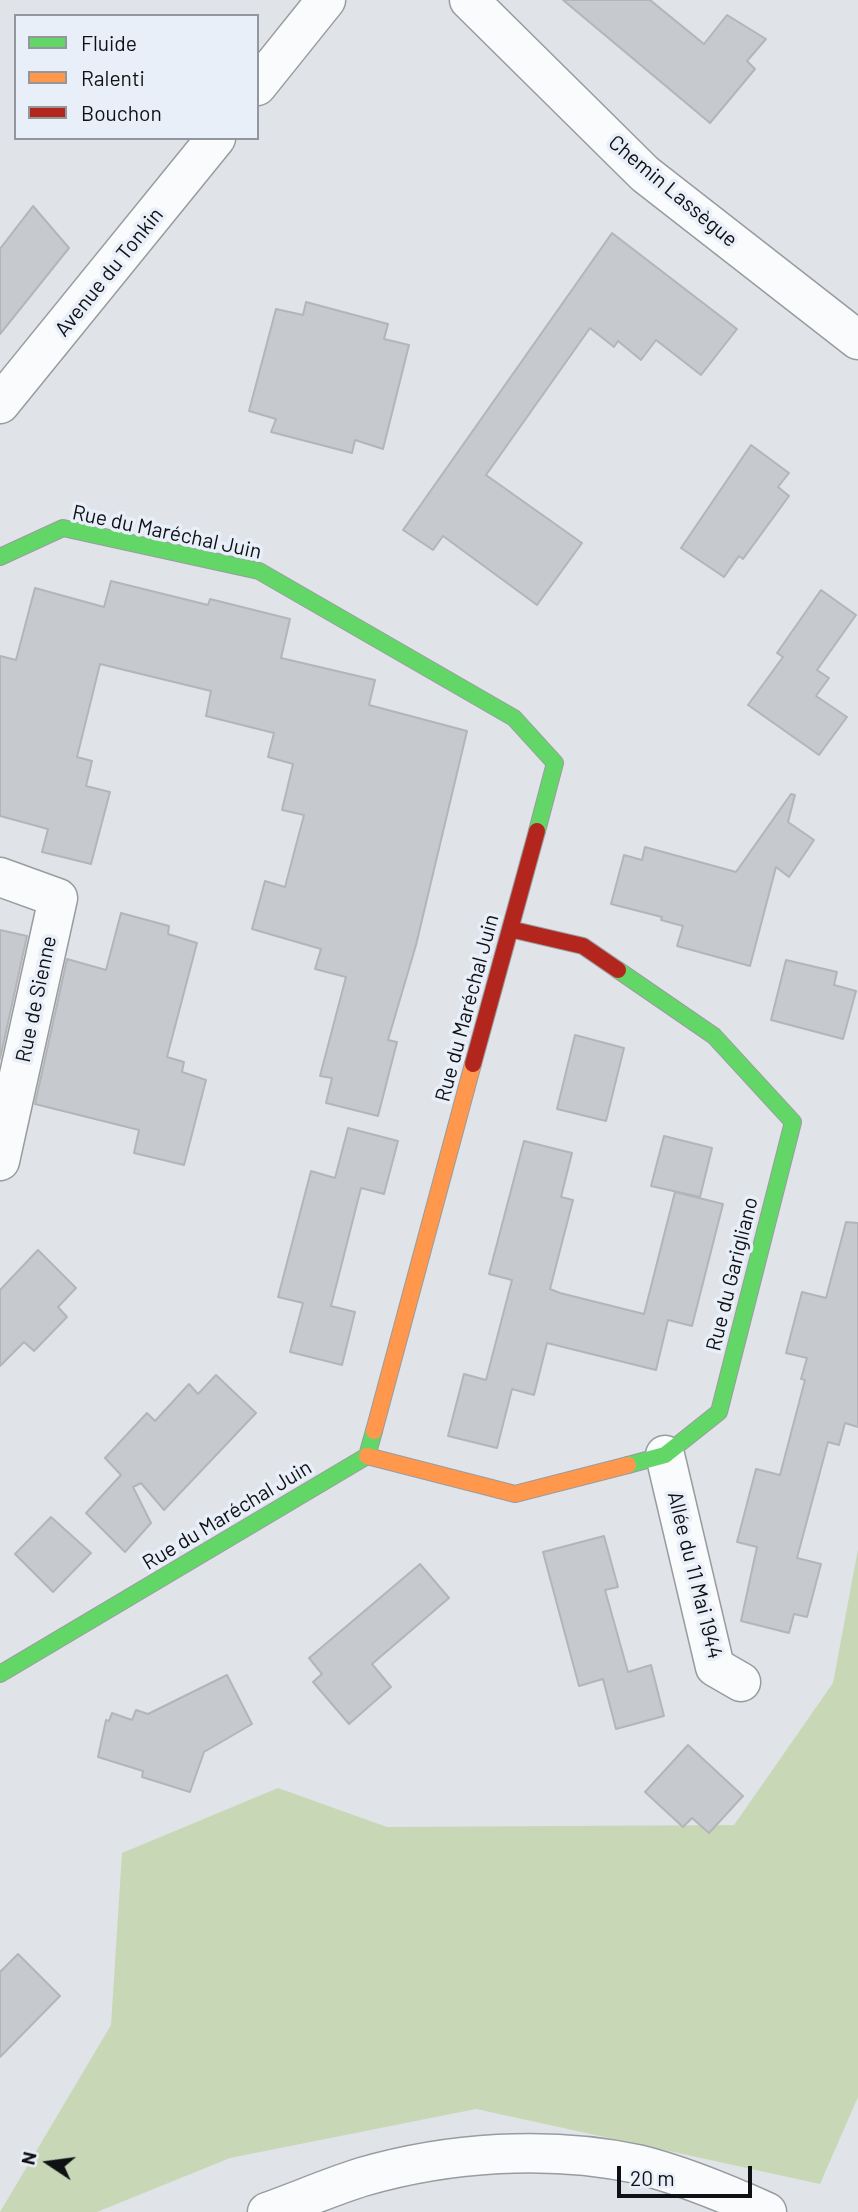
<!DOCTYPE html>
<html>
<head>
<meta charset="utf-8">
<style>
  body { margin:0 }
  #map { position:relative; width:858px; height:2212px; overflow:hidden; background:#e0e3e8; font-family:Barlow,sans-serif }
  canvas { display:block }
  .legend { position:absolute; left:14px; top:14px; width:245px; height:126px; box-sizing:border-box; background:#e9eff9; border:2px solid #92969d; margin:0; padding:9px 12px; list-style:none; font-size:21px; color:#0f1114 }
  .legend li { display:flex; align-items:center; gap:14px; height:35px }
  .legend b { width:35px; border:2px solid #92969d }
  .north { position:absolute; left:14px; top:2128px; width:70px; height:70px; -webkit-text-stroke:5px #e9eff9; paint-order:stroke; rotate:283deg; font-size:19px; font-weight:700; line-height:28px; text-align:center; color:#0f1114 }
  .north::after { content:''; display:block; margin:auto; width:24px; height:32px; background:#0f1114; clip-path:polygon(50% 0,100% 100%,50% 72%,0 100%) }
  .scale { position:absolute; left:617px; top:2166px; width:135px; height:32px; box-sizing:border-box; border:4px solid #0f1114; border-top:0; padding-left:9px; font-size:21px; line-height:24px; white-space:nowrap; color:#0f1114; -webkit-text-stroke:5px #e9eff9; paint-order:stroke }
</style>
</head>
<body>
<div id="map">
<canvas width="858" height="2212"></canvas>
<ul class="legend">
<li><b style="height:9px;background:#63d668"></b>Fluide</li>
<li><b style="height:9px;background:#ff974d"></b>Ralenti</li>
<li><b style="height:9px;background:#b3261e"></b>Bouchon</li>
</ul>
<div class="north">N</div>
<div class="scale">20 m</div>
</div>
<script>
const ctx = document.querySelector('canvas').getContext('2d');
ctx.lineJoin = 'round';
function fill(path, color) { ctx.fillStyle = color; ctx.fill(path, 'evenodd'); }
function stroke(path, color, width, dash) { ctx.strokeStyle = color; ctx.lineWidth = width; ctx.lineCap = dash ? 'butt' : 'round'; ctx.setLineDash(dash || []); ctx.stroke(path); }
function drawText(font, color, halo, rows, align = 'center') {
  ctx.font = font + ' Barlow,sans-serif'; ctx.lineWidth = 7; ctx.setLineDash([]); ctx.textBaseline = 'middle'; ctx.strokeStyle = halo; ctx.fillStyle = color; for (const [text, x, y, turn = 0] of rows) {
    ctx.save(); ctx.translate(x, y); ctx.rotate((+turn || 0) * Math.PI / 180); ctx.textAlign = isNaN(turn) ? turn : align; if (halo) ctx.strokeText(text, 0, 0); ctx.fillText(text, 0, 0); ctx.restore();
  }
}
const green = new Path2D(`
  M 858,1549 L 858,2097 L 820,2184 L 476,2109 L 230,2158 L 97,2212 L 0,2212 L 111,2025 L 122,1853 L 278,1788 L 387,1827 L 734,1825 L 833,1683 Z`);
const building = new Path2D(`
  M 563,0 L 650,0 L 704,44 L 727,15 L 766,39 L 747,61 L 755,69 L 710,123 Z
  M 33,206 L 69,248 L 0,334 L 0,249 Z
  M 612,233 L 737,329 L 701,375 L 656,340 L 641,360 L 618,341 L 614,347 L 590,328 L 486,475 L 582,543 L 537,605 L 443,536 L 433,550 L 403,530 Z
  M 306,302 L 388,324 L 384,339 L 409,345 L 383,449 L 355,440 L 352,453 L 271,432 L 276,419 L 249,411 L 276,309 L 303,315 Z
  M 751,445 L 789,473 L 778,487 L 789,496 L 743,559 L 739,556 L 724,577 L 681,548 Z
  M 111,581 L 208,605 L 210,599 L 290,619 L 281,658 L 375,680 L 369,705 L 467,731 L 416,945 L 388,1040 L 397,1042 L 378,1116 L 326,1103 L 332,1078 L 320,1076 L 346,977 L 315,969 L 321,949 L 252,929 L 265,881 L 285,887 L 304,815 L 282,810 L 293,764 L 268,757 L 274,733 L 206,716 L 211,691 L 100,664 L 77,757 L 92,761 L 86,786 L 110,792 L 91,864 L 42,852 L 48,829 L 0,816 L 0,656 L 16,660 L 35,588 L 104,607 Z
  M 821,590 L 856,615 L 817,670 L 829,678 L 816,696 L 847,717 L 819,755 L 748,705 L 783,657 L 777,653 Z
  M 791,794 L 795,795 L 788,822 L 814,840 L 789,877 L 776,867 L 750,966 L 677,946 L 683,926 L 661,920 L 662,917 L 611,904 L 624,855 L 642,860 L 645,847 L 736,872 Z
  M 121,913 L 169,926 L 168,934 L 197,943 L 167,1057 L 184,1062 L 182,1072 L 206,1080 L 184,1165 L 134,1153 L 139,1130 L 35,1104 L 67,959 L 106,970 Z
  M 0,930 L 27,936 L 0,1059 Z
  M 786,960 L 837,972 L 834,985 L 856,991 L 843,1039 L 771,1020 Z
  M 575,1035 L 624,1048 L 606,1121 L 557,1109 Z
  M 348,1128 L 398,1141 L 384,1194 L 361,1188 L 331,1306 L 355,1312 L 342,1365 L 290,1352 L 303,1303 L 278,1297 L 311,1171 L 335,1178 Z
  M 664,1136 L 712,1148 L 700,1197 L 651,1186 Z
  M 524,1141 L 572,1153 L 561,1197 L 573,1200 L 550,1289 L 560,1293 L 644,1314 L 675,1192 L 723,1204 L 692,1326 L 668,1320 L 656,1370 L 547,1343 L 534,1395 L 512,1389 L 497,1448 L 448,1436 L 464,1374 L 486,1380 L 512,1280 L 489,1274 Z
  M 846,1222 L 858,1223 L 858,1427 L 845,1423 L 839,1445 L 828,1442 L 797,1558 L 821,1564 L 807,1617 L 794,1614 L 789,1633 L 741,1621 L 757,1547 L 737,1542 L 756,1469 L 780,1475 L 805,1380 L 801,1379 L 807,1358 L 786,1353 L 802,1292 L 826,1298 Z
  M 38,1250 L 76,1288 L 58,1307 L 67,1317 L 34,1351 L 24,1342 L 0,1366 L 0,1290 Z
  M 216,1375 L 256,1413 L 164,1510 L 141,1483 L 133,1487 L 151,1523 L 125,1552 L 86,1513 L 121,1475 L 105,1458 L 147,1413 L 155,1421 L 189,1384 L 198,1394 Z
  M 51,1517 L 91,1553 L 53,1592 L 15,1554 Z
  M 604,1536 L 618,1587 L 605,1590 L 628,1672 L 651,1665 L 664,1716 L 616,1729 L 603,1679 L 579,1686 L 543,1552 Z
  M 420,1564 L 449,1598 L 372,1664 L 391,1687 L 349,1724 L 313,1682 L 322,1674 L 309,1658 Z
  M 227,1675 L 252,1724 L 204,1752 L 190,1792 L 142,1777 L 143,1771 L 98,1757 L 106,1720 L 109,1721 L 112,1713 L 132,1720 L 136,1710 L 148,1714 Z
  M 688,1745 L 743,1796 L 709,1833 L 692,1818 L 683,1827 L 645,1792 Z
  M 18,1954 L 60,1996 L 0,2057 L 0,1972 Z`);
const street = new Path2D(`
  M 469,0 L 645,174 L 858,340
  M 257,86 L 326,0
  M 0,404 L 216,138
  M 0,877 L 58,898 L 0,1161
  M 665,1455 L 715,1667 L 741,1682
  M 267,2212 C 298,2201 330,2187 362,2177 C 448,2152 548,2145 637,2164 C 682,2175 725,2193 767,2212`);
const fast = new Path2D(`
  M 0,557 L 63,528 L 259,571 L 514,718 L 555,763 L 537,831
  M 618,970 L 714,1036 L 793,1122 L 719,1412 L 665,1455 L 628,1465
  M 0,1674 L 367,1456 L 374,1431`);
const slow = new Path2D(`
  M 374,1431 L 473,1064
  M 367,1456 L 515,1494 L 628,1465`);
const jam = new Path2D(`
  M 510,929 L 583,946 L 618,970
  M 473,1064 L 537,831`);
const streetNames = [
  ["Chemin Lassègue",673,191,40],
  ["Avenue du Tonkin",109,272,-51],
  ["Rue du Maréchal Juin",167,532,12],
  ["Rue de Sienne",36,999,-78],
  ["Rue du Maréchal Juin",467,1008,-75],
  ["Rue du Garigliano",732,1274,-76],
  ["Rue du Maréchal Juin",227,1515,-31],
  ["Allée du 11 Mai 1944",695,1575,76]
];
fill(green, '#c8d8b7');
fill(building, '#c6c9cd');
stroke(building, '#b3b5b9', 2);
stroke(street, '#999c9f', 41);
stroke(fast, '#999c9f', 18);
stroke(slow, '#999c9f', 18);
stroke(jam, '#999c9f', 18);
stroke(street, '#fafbfc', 38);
stroke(fast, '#63d668', 16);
stroke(slow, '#ff974d', 16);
stroke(jam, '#b3261e', 16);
drawText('21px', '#0f1114', '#e9eff9', streetNames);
</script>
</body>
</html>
